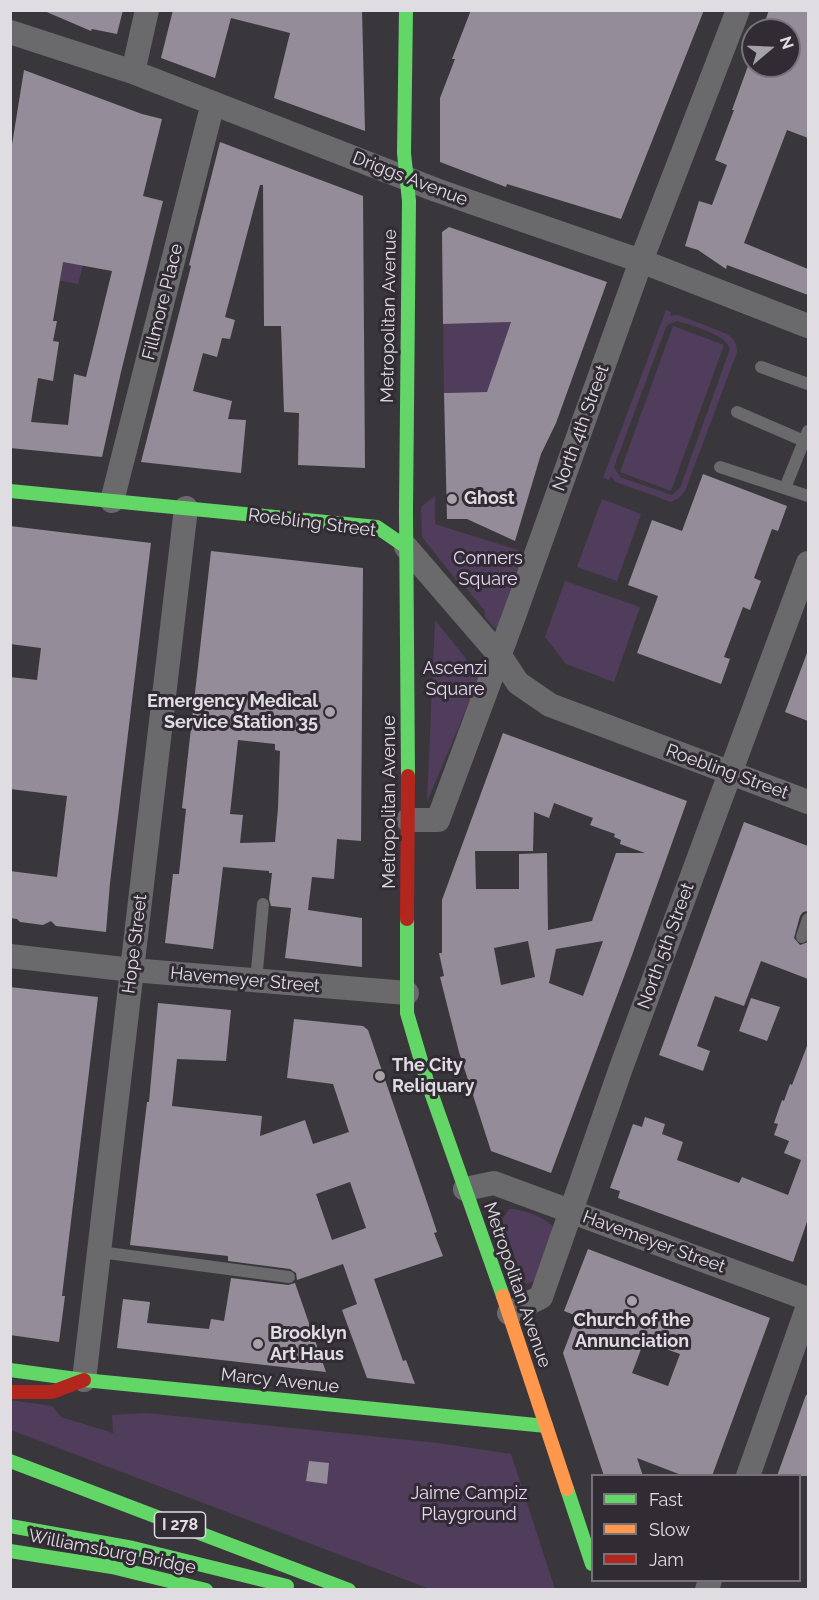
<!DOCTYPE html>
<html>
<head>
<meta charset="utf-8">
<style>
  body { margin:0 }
  #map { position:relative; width:819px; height:1600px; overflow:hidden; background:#3a373c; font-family:Raleway,sans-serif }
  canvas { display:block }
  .frame { position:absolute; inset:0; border:12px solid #e0dde2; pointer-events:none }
  .legend { position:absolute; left:591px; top:1474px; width:210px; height:108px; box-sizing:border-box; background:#312b34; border:2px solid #77727a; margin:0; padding:8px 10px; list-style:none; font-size:18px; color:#e0dde2 }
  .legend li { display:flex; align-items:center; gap:12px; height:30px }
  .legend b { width:30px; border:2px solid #77727a }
  .north { position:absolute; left:741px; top:18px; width:60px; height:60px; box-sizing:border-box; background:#312b34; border:2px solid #77727a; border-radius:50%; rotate:71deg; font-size:16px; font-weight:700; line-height:24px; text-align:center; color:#e0dde2 }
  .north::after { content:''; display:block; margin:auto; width:21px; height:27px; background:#a6a3a8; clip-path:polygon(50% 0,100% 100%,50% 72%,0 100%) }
</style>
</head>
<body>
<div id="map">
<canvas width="819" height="1600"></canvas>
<div class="frame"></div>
<ul class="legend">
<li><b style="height:8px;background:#63d668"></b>Fast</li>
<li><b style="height:8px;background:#ff974d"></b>Slow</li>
<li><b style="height:8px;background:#b3261e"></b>Jam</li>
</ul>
<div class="north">N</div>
</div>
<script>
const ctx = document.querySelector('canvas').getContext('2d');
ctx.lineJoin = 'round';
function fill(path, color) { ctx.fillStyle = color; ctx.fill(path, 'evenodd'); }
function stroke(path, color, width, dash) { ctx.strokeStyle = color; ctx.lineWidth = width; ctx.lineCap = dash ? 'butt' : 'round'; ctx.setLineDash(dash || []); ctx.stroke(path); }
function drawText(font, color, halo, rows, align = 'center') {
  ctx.font = font + ' Raleway,sans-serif'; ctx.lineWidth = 6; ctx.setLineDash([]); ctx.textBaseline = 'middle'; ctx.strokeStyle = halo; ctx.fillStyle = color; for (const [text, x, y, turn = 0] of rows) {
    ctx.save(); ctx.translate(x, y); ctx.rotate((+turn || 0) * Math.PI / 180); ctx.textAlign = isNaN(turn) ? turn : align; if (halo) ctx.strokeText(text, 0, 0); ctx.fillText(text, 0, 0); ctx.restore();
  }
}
const green = new Path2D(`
  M 10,252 L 83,265 L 78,284 L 11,272 Z
  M 666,310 L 671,312 L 670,316 L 678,315 L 727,334 C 734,339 737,343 737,352 L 685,491 L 679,498 L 671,502 L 616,482 L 611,476 L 609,480 L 603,478 ZM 677,321 C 691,325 727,335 730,349 L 680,488 L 672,495 L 620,477 L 614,467 L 666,327 L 669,324 Z
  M 511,322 L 487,395 L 480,392 L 444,393 L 443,324 Z
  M 673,326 L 724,345 L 671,491 L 620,472 Z
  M 435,496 L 435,524 L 524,552 L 509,594 L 503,628 L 495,628 L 485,617 L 485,611 L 462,583 L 457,581 L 422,537 L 421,507 Z
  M 602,499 L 641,514 L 617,581 L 577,567 Z
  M 565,581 L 640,607 L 614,682 L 566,664 L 545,637 Z
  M 435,620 L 480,676 L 427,802 Z
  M 509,1209 C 523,1209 545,1217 553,1227 L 535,1280 L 527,1284 L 523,1281 L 502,1220 Z
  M 10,1400 L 52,1406 L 61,1417 L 113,1433 L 112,1415 L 146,1413 L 438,1443 L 511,1454 L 555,1589 L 430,1589 L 11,1430 Z`);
const building = new Path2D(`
  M 42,10 L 123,10 L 117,34 L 92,29 L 91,31 Z
  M 173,10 L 362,10 L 365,131 L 274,98 L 290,33 L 231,18 L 215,78 L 161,58 Z
  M 471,10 L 704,10 L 621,219 L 507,184 L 506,187 L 440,162 L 440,98 L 455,59 L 452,59 Z
  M 769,10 L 808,10 L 808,138 L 787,130 L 744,243 L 808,269 L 808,295 L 727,265 L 726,269 L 698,250 L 685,246 L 699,201 L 712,205 L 727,165 L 715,160 L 734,110 L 732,110 L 748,66 L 789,66 L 789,30 L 762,30 Z
  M 24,70 L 142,114 L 162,119 L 143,196 L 163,201 L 121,372 L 102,457 L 10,448 L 10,157 ZM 63,262 L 112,271 L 86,377 L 74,374 L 68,425 L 31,422 L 38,378 L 53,381 L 59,342 L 53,341 L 57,321 L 53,321 Z
  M 220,142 L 363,196 L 365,468 L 298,465 L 299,413 L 284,412 L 281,326 L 264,326 L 263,185 L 260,185 L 225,317 L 235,320 L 230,339 L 222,338 L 217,357 L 203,353 L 193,391 L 232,401 L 228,419 L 246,420 L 241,473 L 141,462 L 191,266 L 189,265 Z
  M 449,227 L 607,282 L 556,423 L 541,454 L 515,541 L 467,519 L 447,519 L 444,393 L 487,392 L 511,322 L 443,324 L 442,232 Z
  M 703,474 L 787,506 L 778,531 L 772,529 L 754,578 L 761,581 L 750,610 L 743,607 L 724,657 L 730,659 L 721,684 L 637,653 L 658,596 L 628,585 L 652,520 L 682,531 Z
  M 10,526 L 151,543 L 110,883 L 106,932 L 56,926 L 51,921 L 43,925 L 20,922 L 17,919 L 10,918 L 10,871 L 57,877 L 67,796 L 10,789 L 10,677 L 37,680 L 41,648 L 10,644 Z
  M 211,551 L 363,568 L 361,841 L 337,839 L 334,879 L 312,877 L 308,910 L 362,918 L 362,967 L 285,958 L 291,908 L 271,906 L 269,899 L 272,873 L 269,873 L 269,871 L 223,867 L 213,949 L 165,943 L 173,874 L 179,874 L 186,809 L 182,808 ZM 238,740 L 275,744 L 275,750 L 280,751 L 278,808 L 275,842 L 240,843 L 243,815 L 230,814 Z
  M 807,653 L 808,653 L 808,721 L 785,712 Z
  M 503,733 L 687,801 L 631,958 L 551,1173 L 491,1151 L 459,1052 L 440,977 L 444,976 L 439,953 L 442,953 L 442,900 ZM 554,803 L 593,818 L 590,825 L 615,834 L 614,837 L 621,840 L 620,844 L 645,853 L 616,853 L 592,921 L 548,930 L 547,853 L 519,854 L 519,889 L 476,889 L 475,851 L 533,851 L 534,812 L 549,818 ZM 528,941 L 535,977 L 501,985 L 494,948 ZM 603,941 L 583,996 L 549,983 L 556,949 Z
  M 744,822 L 808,846 L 808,911 L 803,912 L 800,916 L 794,938 L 800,945 L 808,942 L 808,979 L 761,961 L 744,1006 L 715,996 L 697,1046 L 710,1051 L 703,1071 L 659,1055 Z
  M 10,987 L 98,997 L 62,1296 L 65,1296 L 59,1342 L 10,1335 Z
  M 751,998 L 780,1007 L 767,1041 L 739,1031 Z
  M 158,1003 L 231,1010 L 226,1061 L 177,1059 L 172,1106 L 262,1116 L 260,1136 L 305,1120 L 313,1144 L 349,1132 L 333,1084 L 287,1078 L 294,1019 L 363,1026 L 368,1030 L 429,1208 L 437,1232 L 434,1233 L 443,1256 L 374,1279 L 403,1361 L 406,1360 L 415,1384 L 367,1378 L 342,1310 L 357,1304 L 343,1264 L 297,1280 L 296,1273 L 290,1269 L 228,1261 L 228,1256 L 130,1245 L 147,1102 L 149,1102 ZM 350,1182 L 366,1228 L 332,1240 L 316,1194 Z
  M 807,1046 L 808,1046 L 808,1219 L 793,1262 L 618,1198 L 620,1191 L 610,1188 L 633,1124 L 642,1127 L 645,1117 L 665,1124 L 662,1134 L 683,1142 L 677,1160 L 739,1183 L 742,1177 L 788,1195 L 801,1160 L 784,1153 L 789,1141 L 774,1135 L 778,1124 L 774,1123 L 782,1100 L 784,1101 L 790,1084 L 792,1085 Z
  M 588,1249 L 770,1318 L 712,1476 L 684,1476 L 637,1458 L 643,1476 L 604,1476 L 563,1353 L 577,1316 L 564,1311 ZM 644,1341 L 680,1354 L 668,1386 L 632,1373 Z
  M 231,1278 L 288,1285 L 295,1283 L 326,1372 L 117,1348 L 123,1299 L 150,1302 L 147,1323 L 209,1329 L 211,1319 L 224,1321 Z
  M 806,1395 L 808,1395 L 808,1476 L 777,1476 Z
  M 309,1461 L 329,1463 L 327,1484 L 306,1481 Z`);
const lane = new Path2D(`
  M 761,367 L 808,384
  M 737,412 L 804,441
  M 720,467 L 808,496
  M 785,488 L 808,431
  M 802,937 L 808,919
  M 256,981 L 263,904
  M 100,1252 L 289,1277`);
const street = new Path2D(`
  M 10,32 L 133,72 L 436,190 L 641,261 L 808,326
  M 133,72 L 147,10
  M 112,501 L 213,103
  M 406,547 L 500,656 L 518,683 L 550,705 L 808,802
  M 408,820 L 438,820 L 514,616 L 641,261 L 738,10
  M 10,956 L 132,970 L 407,993
  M 465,1189 L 494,1183 L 808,1299
  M 509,1313 L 541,1297 L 622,1065 L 808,563
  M 84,1380 L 186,508
  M 748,1476 L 808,1306
  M 707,1590 L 710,1580`);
const fast = new Path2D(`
  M 406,10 L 404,153 L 409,201 L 406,510 L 408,776
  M 10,491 L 377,527 L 406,547
  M 407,919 L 407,1013 L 427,1081 L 503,1296
  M 10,1370 L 84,1380 L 546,1426
  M 10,1461 L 349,1590
  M 567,1489 L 592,1564
  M 10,1526 L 133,1548 L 287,1586
  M 10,1551 L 112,1567 L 206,1590`);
const slow = new Path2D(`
  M 503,1296 L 567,1489`);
const jam = new Path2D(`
  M 407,919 L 408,776
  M 10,1392 L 52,1392 L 84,1380`);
const markers = [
  [452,499,6,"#a6a3a8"],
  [330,712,6,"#a6a3a8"],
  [380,1076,6,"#a6a3a8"],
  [632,1301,6,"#a6a3a8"],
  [258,1344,6,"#a6a3a8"]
];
const shields = [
  [180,1525,51]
];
const shieldNames = [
  ["I 278",180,1525]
];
const streetNames = [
  ["Driggs Avenue",410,179,21],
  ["Fillmore Place",163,302,-76],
  ["Metropolitan Avenue",389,316,-89],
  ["North 4th Street",581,428,-70],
  ["Roebling Street",312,523,7],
  ["Roebling Street",727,772,20],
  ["Metropolitan Avenue",390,802,-90],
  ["Hope Street",135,944,-83],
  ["North 5th Street",666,946,-70],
  ["Havemeyer Street",245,980,5],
  ["Havemeyer Street",654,1242,20],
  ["Metropolitan Avenue",517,1285,71],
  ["Marcy Avenue",280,1381,6],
  ["Williamsburg Bridge",112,1552,11]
];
const poiNames = [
  ["Ghost",464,499],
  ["Emergency Medical",318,702,"right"],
  ["Service Station 35",318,723,"right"],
  ["The City",392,1066],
  ["Reliquary",392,1087],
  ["Church of the",632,1321,"center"],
  ["Annunciation",632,1342,"center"],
  ["Brooklyn",270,1334],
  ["Art Haus",270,1355]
];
const parkNames = [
  ["Conners",488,559],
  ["Square",488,580],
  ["Ascenzi",455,669],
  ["Square",455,690],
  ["Jaime Campiz",469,1494],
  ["Playground",469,1515]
];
fill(green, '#503d5b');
fill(building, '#948c98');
stroke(lane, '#6a696b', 12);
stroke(street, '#6a696b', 24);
stroke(fast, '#63d668', 14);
stroke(slow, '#ff974d', 14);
stroke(jam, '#b3261e', 14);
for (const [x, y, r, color] of markers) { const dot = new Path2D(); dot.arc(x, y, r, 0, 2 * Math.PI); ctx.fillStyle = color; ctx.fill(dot); stroke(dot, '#312b34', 2); }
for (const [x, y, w] of shields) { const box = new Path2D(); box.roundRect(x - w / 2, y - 13, w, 26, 4.5); ctx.fillStyle = '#312b34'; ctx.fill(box); stroke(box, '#e0dde2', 1.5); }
drawText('bold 16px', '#e0dde2', null, shieldNames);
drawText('18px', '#e0dde2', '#312b34', streetNames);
drawText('bold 18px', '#e0dde2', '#312b34', poiNames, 'left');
drawText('18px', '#ead7f5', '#312b34', parkNames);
</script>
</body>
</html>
